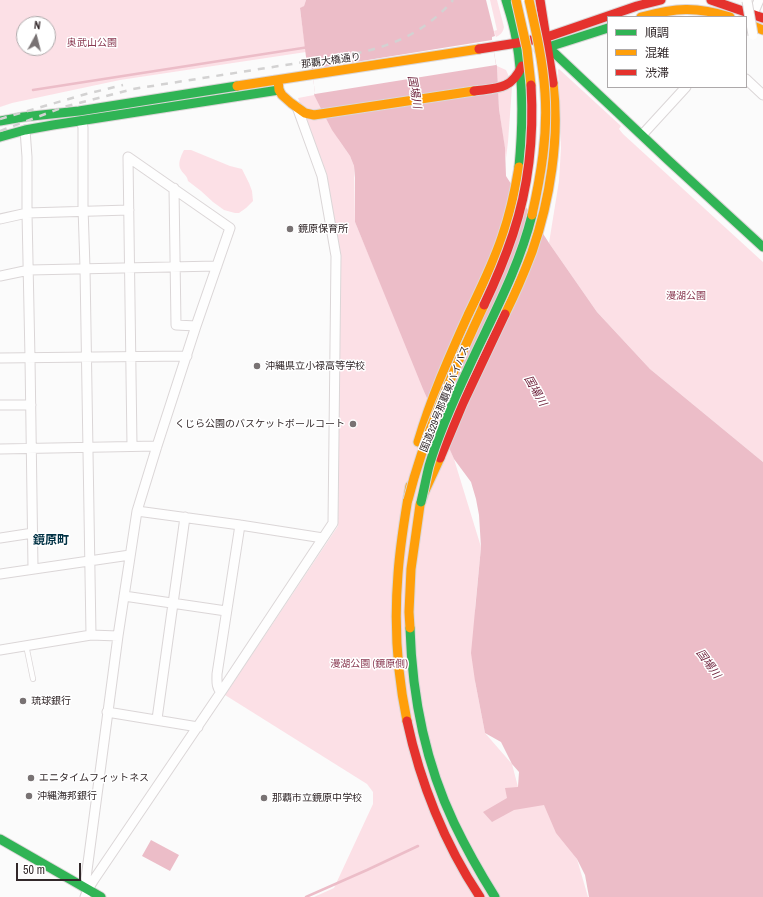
<!DOCTYPE html>
<html>
<head>
<meta charset="utf-8">
<style>
  body { margin:0 }
  #map { position:relative; width:763px; height:897px; overflow:hidden; background:#fbfbfb; font-family:"Archivo Narrow","Noto Sans JP",sans-serif }
  canvas { display:block }
  .legend { position:absolute; left:607px; top:16px; width:140px; height:72px; box-sizing:border-box; background:#fff; border:1px solid #ada9aa; margin:0; padding:5px 7px; list-style:none; font-size:12px; color:#32282a }
  .legend li { display:flex; align-items:center; gap:8px; height:20px }
  .legend b { width:20px; border:1px solid #ada9aa }
  .north { position:absolute; left:16px; top:16px; width:40px; height:40px; box-sizing:border-box; background:#fff; border:1px solid #ada9aa; border-radius:50%; rotate:7deg; font-size:11px; font-weight:700; line-height:16px; text-align:center; color:#32282a }
  .north::after { content:''; display:block; margin:auto; width:14px; height:18px; background:#787273; clip-path:polygon(50% 0,100% 100%,50% 72%,0 100%) }
  .scale { position:absolute; left:16px; top:863px; width:65px; height:18px; box-sizing:border-box; border:2px solid #32282a; border-top:0; padding-left:5px; font-size:12px; line-height:14px; white-space:nowrap; color:#32282a; -webkit-text-stroke:3px #fff; paint-order:stroke }
</style>
</head>
<body>
<div id="map">
<canvas width="763" height="897"></canvas>
<ul class="legend">
<li><b style="height:5px;background:#30b455"></b>順調</li>
<li><b style="height:5px;background:#ff9f0a"></b>混雑</li>
<li><b style="height:5px;background:#e5322d"></b>渋滞</li>
</ul>
<div class="north">N</div>
<div class="scale">50 m</div>
</div>
<script>
const ctx = document.querySelector('canvas').getContext('2d');
ctx.lineJoin = 'round';
function fill(path, color) { ctx.fillStyle = color; ctx.fill(path, 'evenodd'); }
function stroke(path, color, width, dash) { ctx.strokeStyle = color; ctx.lineWidth = width; ctx.lineCap = dash ? 'butt' : 'round'; ctx.setLineDash(dash || []); ctx.stroke(path); }
function drawText(font, color, halo, rows, align = 'center') {
  ctx.font = font + ' "Archivo Narrow","Noto Sans JP",sans-serif'; ctx.lineWidth = 3; ctx.setLineDash([]); ctx.textBaseline = 'middle'; ctx.strokeStyle = halo; ctx.fillStyle = color; for (const [text, x, y, turn = 0] of rows) {
    ctx.save(); ctx.translate(x, y); ctx.rotate((+turn || 0) * Math.PI / 180); ctx.textAlign = isNaN(turn) ? turn : align; if (halo) ctx.strokeText(text, 0, 0); ctx.fillText(text, 0, 0); ctx.restore();
  }
}
const green = new Path2D(`
  M 0,0 L 306,0 L 304,6 L 300,9 L 306,52 L 120,80 L 12,103 L 0,107 ZM 24,24 L 48,24 L 48,48 L 24,48 Z
  M 490,0 L 497,0 L 504,27 C 503,33 500,35 496,37 L 494,31 L 497,30 Z
  M 497,66 L 506,70 L 510,79 L 512,87 L 508,142 L 506,158 L 499,109 Z
  M 559,69 L 621,126 L 619,129 L 623,134 L 763,262 L 763,462 L 650,369 L 597,312 L 549,243 L 559,181 L 561,148 L 558,70 Z
  M 314,95 L 339,140 L 350,156 L 354,166 L 355,222 L 454,459 L 481,547 L 475,609 L 475,681 L 485,733 L 512,764 L 518,787 L 544,804 L 577,859 L 588,897 L 314,897 L 334,888 L 373,804 L 373,792 L 367,784 L 225,695 L 338,526 L 340,256 L 326,172 L 298,98 Z
  M 184,150 L 191,150 L 230,166 L 242,169 L 249,183 L 252,191 L 253,201 L 246,208 L 239,213 L 235,213 L 224,210 L 213,202 L 201,191 L 188,181 C 187,175 184,175 181,170 C 177,164 181,156 184,150 Z`);
const water = new Path2D(`
  M 306,0 L 486,0 L 495,36 L 492,37 L 492,40 L 496,64 L 497,66 L 499,109 L 505,148 L 506,176 L 549,243 L 597,312 L 650,369 L 763,462 L 763,897 L 589,897 L 585,875 L 577,859 L 556,833 L 544,805 L 514,810 L 492,822 L 483,812 L 507,798 L 505,788 L 518,787 L 519,772 L 512,764 L 501,742 L 485,733 L 475,681 L 471,653 L 481,547 L 479,515 L 476,499 L 471,482 L 454,459 L 423,389 L 355,222 L 355,178 L 354,166 L 350,156 L 332,130 L 314,95 L 315,93 L 312,69 L 311,67 L 307,65 L 300,8 L 304,6 Z
  M 151,840 L 179,855 L 170,871 L 142,856 Z`);
const pier = new Path2D(`
  M 492,40 L 496,65 L 315,94 L 312,69 Z`);
const stream = new Path2D(`
  M 33,90 L 309,47
  M 306,897 L 367,870 L 418,846`);
const lane = new Path2D(`
  M 26,645 L 33,679`);
const street = new Path2D(`
  M 753,14 L 759,0
  M 746,79 L 763,95
  M 82,122 L 83,128 L 83,207 L 85,268 L 91,635
  M 25,130 L 27,157 L 27,213 L 30,358 L 33,568
  M 642,135 L 686,87
  M 128,157 L 132,446
  M 174,188 L 176,325 L 196,326
  M 0,219 L 27,213 L 129,210
  M 0,276 L 29,270 L 217,266
  M 0,358 L 187,356
  M 0,405 L 31,405
  M 0,449 L 157,446
  M 137,511 L 240,525 L 323,538
  M 0,538 L 33,533
  M 0,574 L 130,555
  M 124,596 L 226,611
  M 0,650 L 91,635 L 118,636
  M 221,692 C 216,687 217,681 217,674 L 240,525
  M 107,712 L 198,727
  M 157,719 L 185,517
  M 88,889 L 86,878 L 118,636 L 137,511 L 157,446 L 196,326 L 230,228 L 128,157
  M 85,897 L 88,889 L 93,881 L 221,692 L 333,523 L 336,256 L 322,176 L 297,107`);
const fast = new Path2D(`
  M 506,0 C 510,13 514,25 516,38 C 524,81 523,124 519,167
  M 548,47 L 668,160 L 763,247
  M 539,50 L 608,28
  M 0,121 L 23,117 L 79,111 L 237,86
  M 0,137 L 25,130 L 53,125 L 279,90
  M 410,628 C 412,694 425,762 454,823 C 466,848 480,873 495,897
  M 0,839 L 101,897`);
const slow = new Path2D(`
  M 641,17 C 676,8 695,6 730,17
  M 746,23 L 763,30
  M 278,80 L 279,90 L 282,95 L 291,103 L 305,113 L 314,115 L 474,91
  M 237,86 L 479,49
  M 505,314 C 515,294 524,273 532,252 C 550,200 560,138 553,83
  M 418,442 C 431,398 449,357 468,315 C 480,290 493,264 502,237 C 510,214 515,191 519,167
  M 410,628 L 409,612 L 411,569 L 420,505 L 424,493 L 440,458
  M 407,721 C 397,673 394,623 398,574 C 400,545 405,515 410,486`);
const jam = new Path2D(`
  M 540,0 L 553,83
  M 711,0 L 763,18
  M 479,49 L 517,43 L 547,37 L 637,6 L 661,0
  M 474,91 C 497,88 511,90 522,66
  M 440,458 L 463,403 L 505,314
  M 407,721 C 420,782 445,845 480,897`);
const rail = new Path2D(`
  M 0,119 L 86,94 L 123,85
  M 0,131 L 64,107 L 133,89 L 349,55 C 390,47 425,33 453,0`);
const streetBridge = new Path2D(`
  M 747,1 L 753,35`);
const fastBridge = new Path2D(`
  M 421,502 C 424,490 426,478 429,466 C 439,432 454,399 469,367 C 492,317 519,268 532,215`);
const slowBridge = new Path2D(`
  M 516,0 L 527,49 L 531,85
  M 529,0 C 536,31 543,62 545,93 C 548,134 541,175 532,215
  M 408,500 C 425,432 455,368 484,305`);
const jamBridge = new Path2D(`
  M 484,305 C 495,282 505,258 513,234 C 529,186 534,135 531,85`);
const markers = [
  [290,229,4,"#787273"],
  [257,366,4,"#787273"],
  [353,424,4,"#787273"],
  [23,701,4,"#787273"],
  [31,778,4,"#787273"],
  [29,796,4,"#787273"],
  [264,798,4,"#787273"]
];
const parkNames = [
  ["奥武山公園",92,43],
  ["漫湖公園",686,296],
  ["漫湖公園 (鏡原側)",369,664]
];
const streetNames = [
  ["那覇大橋通り",331,61,-8],
  ["国道329号那覇東バイパス",445,399,-68]
];
const poiNames = [
  ["鏡原保育所",298,229],
  ["沖縄県立小禄高等学校",265,366],
  ["くじら公園のバスケットボールコート",345,424,"right"],
  ["琉球銀行",31,701],
  ["エニタイムフィットネス",39,778],
  ["沖縄海邦銀行",37,796],
  ["那覇市立鏡原中学校",272,798]
];
const waterNames = [
  ["国場川",414,92,80],
  ["国場川",535,391,60],
  ["国場川",708,664,54]
];
const quarterNames = [
  ["鏡原町",51,541]
];
fill(green, '#fce0e6');
fill(water, '#ecbdc8');
fill(pier, '#fbfbfb');
stroke(stream, '#ecbdc8', 2.5);
stroke(lane, '#dbd6d7', 6);
stroke(street, '#dbd6d7', 11);
stroke(fast, '#dbd6d7', 11);
stroke(slow, '#dbd6d7', 11);
stroke(jam, '#dbd6d7', 11);
stroke(lane, '#fefefe', 4.5);
stroke(street, '#fefefe', 9);
stroke(fast, '#30b455', 9);
stroke(slow, '#ff9f0a', 9);
stroke(jam, '#e5322d', 9);
stroke(rail, '#d3d2d2', 2.5, [7, 7]);
stroke(streetBridge, '#dbd6d7', 11, []);
stroke(fastBridge, '#dbd6d7', 11, []);
stroke(slowBridge, '#dbd6d7', 11, []);
stroke(jamBridge, '#dbd6d7', 11, []);
stroke(streetBridge, '#fefefe', 9);
stroke(fastBridge, '#30b455', 9);
stroke(slowBridge, '#ff9f0a', 9);
stroke(jamBridge, '#e5322d', 9);
for (const [x, y, r, color] of markers) { const dot = new Path2D(); dot.arc(x, y, r, 0, 2 * Math.PI); ctx.fillStyle = color; ctx.fill(dot); stroke(dot, '#fff', 1.5); }
drawText('10px', '#893951', '#fff', parkNames);
drawText('10px', '#32282a', '#fff', streetNames);
drawText('10px', '#32282a', '#fff', poiNames, 'left');
drawText('italic 11px', '#6c1e38', '#fff', waterNames);
drawText('bold 12px', '#003144', '#fff', quarterNames);
</script>
</body>
</html>
